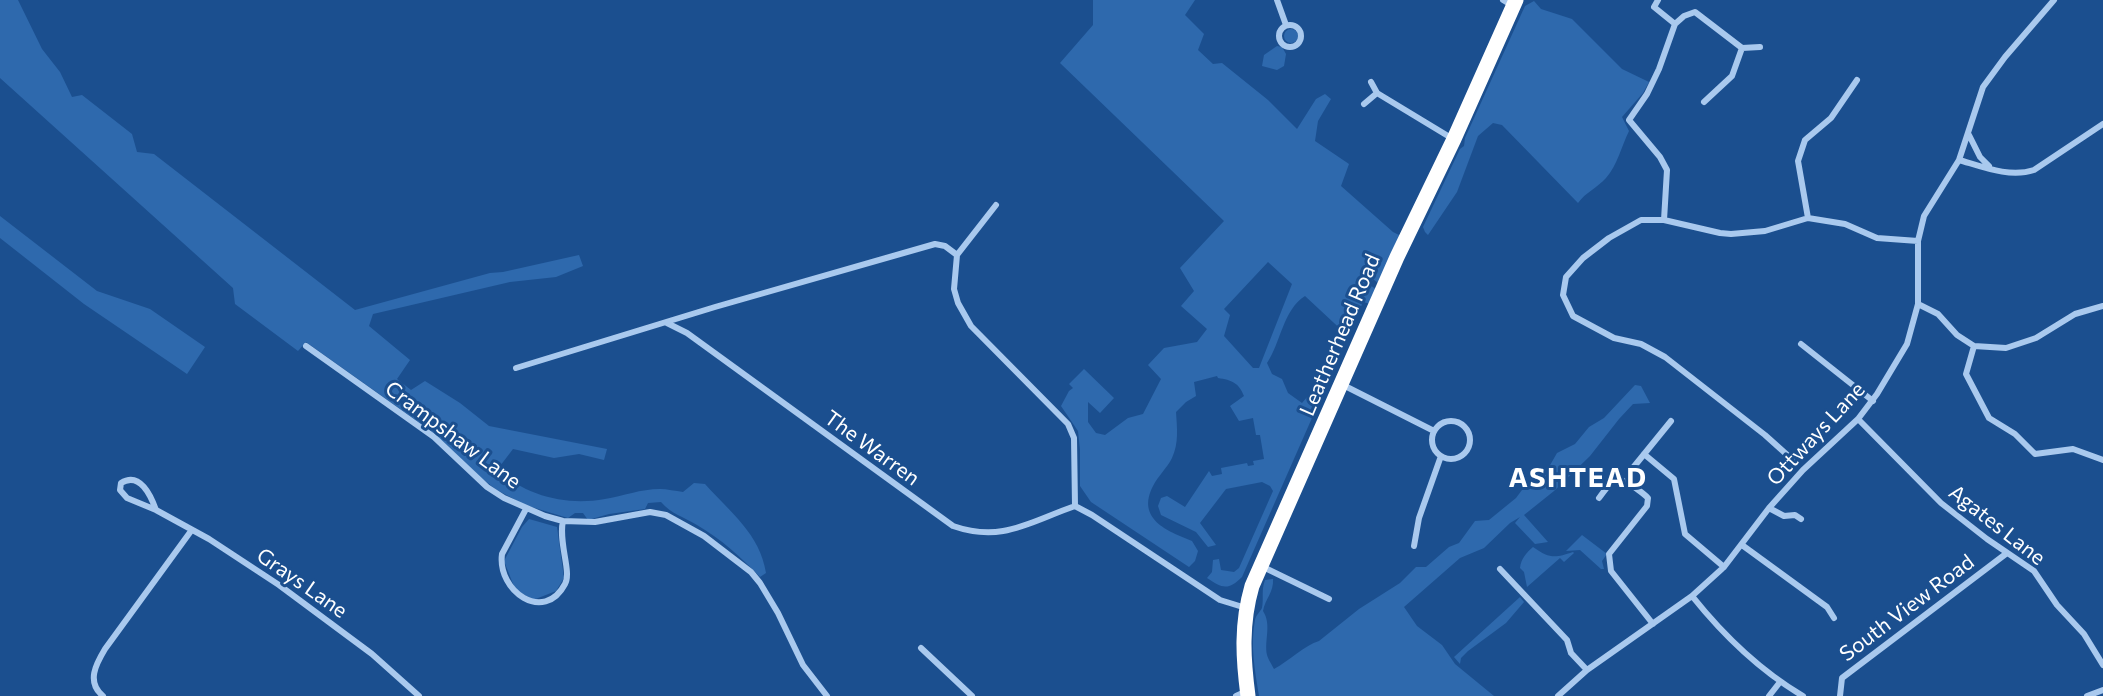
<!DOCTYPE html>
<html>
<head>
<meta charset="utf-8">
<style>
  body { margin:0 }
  canvas { display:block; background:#1b4f8f }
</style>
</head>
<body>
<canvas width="2103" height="696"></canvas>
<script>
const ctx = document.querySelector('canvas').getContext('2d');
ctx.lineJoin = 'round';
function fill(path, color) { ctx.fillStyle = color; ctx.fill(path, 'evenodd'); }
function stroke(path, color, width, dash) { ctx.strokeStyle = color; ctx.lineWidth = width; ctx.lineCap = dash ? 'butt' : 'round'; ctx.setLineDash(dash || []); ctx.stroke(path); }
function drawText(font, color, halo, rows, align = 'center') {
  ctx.font = font + ' Commissioner,sans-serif'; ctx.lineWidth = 6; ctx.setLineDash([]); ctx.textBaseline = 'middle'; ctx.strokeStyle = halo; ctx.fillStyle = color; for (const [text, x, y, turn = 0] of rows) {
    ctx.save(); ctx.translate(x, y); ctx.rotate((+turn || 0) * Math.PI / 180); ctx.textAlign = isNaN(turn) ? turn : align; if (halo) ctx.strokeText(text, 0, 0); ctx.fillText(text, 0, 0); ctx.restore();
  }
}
const green = new Path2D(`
  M 0,0 L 18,0 L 42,49 L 60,72 L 72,97 L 82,95 L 132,134 L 137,152 L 154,154 L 355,310 L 490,273 L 503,272 L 579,255 L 583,266 L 556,277 L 510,282 L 373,314 L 369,326 L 410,360 L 397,379 L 411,390 L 425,381 L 460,403 L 489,426 L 607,449 L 604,460 L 579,454 L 554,458 L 513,449 L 497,470 C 527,496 566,506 605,499 C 623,496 641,489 660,489 C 667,489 675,491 683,492 L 694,483 L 705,484 C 730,512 760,534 766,573 L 760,577 C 741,557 721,539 697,525 C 684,517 671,514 661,502 L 648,503 L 645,509 L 609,514 L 588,520 L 583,513 L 575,513 L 568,518 L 525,505 L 497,490 L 481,478 L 434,433 L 306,342 L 298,351 L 235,304 L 233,288 L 0,78 Z
  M 1093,0 L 1195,0 L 1185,15 L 1204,34 L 1198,50 L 1213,64 L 1222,63 L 1268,100 L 1297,129 L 1316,99 L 1325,94 L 1331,99 L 1318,121 L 1315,141 L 1349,164 L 1341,186 L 1393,232 L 1401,236 L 1378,283 L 1373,279 L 1370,285 L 1377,290 L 1371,304 L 1363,302 L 1348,336 L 1305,296 C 1283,310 1281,342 1267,363 L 1272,374 L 1282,379 L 1288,393 L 1302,403 L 1308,396 L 1319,402 L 1242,577 C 1228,591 1222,588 1207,578 L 1212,572 L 1213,560 L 1219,559 L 1221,570 L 1234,572 L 1239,568 L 1273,491 L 1270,486 L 1262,482 L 1226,489 L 1200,523 L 1216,545 L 1208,547 L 1196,532 L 1161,515 L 1158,506 L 1161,498 L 1167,496 L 1185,507 L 1209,471 L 1212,476 L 1222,474 L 1221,468 L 1247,463 L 1248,466 L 1254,465 L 1253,461 L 1264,459 L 1260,435 L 1256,435 L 1253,418 L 1239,421 L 1230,406 L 1244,396 C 1239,383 1232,380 1218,378 L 1217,376 L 1194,382 L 1196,396 L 1186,402 L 1176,412 C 1177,428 1179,443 1172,458 C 1167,468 1158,476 1153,486 C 1136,519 1167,531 1192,541 L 1198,551 L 1195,561 L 1189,567 L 1091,502 L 1080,486 L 1080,450 L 1078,431 L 1061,406 L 1069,391 L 1073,388 L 1069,384 L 1084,369 L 1114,398 L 1100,413 L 1088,402 L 1088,422 L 1096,433 L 1105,435 L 1128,418 L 1143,414 L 1161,379 L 1148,365 L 1164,348 L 1197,342 L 1207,329 L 1181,306 L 1194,291 L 1180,268 L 1224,221 L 1060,63 L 1093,25 ZM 1268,262 L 1292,284 L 1259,368 L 1253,368 L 1224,336 L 1230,315 L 1224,309 Z
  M 1534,1 L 1541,9 L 1572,19 L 1622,69 L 1649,82 L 1643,93 L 1622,117 L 1629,131 C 1622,145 1617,166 1606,178 C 1597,188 1586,192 1578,203 L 1502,125 L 1493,123 L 1478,136 L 1457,192 L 1428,235 L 1425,232 L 1423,227 L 1460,149 L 1464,146 L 1465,138 L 1525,6 Z
  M1284 36a7 7 0 1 1 14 0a7 7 0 1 1-14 0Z
  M 1277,46 L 1282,47 L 1286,54 L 1284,66 L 1277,70 L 1262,66 L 1264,55 Z
  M 0,216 L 97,291 L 150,309 L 205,347 L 187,374 L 84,304 L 0,238 Z
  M 1635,385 L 1641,386 L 1650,403 L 1633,404 L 1619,419 L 1590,456 L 1554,491 L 1524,515 L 1548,542 L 1535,544 L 1515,523 L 1520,517 L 1510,523 L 1484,548 L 1460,558 L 1404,607 L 1417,626 L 1442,645 L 1455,664 L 1494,696 L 1259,696 C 1255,671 1250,645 1255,620 C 1256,615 1260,612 1262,608 C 1264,598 1261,591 1265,580 L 1273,579 C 1274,592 1265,599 1263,611 C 1272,625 1264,640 1267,655 C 1268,659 1272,665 1274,669 C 1289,661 1305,645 1319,641 L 1359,609 L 1400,583 L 1416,567 L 1426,567 L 1449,547 L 1459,543 L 1475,521 L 1489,520 L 1516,498 L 1534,474 L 1549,467 L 1557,453 L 1575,444 L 1589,427 L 1604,418 Z
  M 529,519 L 557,527 L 564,578 L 556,591 L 533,600 L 515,589 L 504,561 L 522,527 Z
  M 1582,535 L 1607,554 L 1602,561 L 1604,569 L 1601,569 L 1580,550 L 1566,551 Z
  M 1533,547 C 1550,559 1555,558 1573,552 L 1574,553 L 1564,562 L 1560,558 L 1527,587 L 1524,572 L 1520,568 C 1521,559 1526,553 1533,547 Z
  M 1520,597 L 1524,602 L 1506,623 L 1468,651 L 1461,658 L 1460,664 L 1454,657 Z`);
const street = new Path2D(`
  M 1277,0 L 1286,25
  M 1503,0 L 1513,6
  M 1658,0 L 1654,7 L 1675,24
  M1279 36a11 11 0 1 1 22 0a11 11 0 1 1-22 0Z
  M 1742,48 L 1760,47
  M 1377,93 L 1453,139
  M 1364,104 L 1377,93 L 1371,82
  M 1969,135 L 1980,157 L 1989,166
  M 1959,160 C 1983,167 2010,178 2034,170 L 2103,124
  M 996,205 L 957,255 L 954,289 L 958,303 L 971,326 L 1068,424 L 1074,438 L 1075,506
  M 1808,218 L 1798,161 L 1805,140 L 1831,118 L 1857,80
  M 1664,220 L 1667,170 L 1660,157 L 1629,120 L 1647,94 L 1659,69 L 1675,24 L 1684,16 L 1695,12 L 1742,48 L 1732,76 L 1704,102
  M 1918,304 L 1938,314 L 1957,335 L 1974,346 L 2006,348 L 2036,338 L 2075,314 L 2103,306
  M 667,323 L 687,333 L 953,526 C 1002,543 1029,522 1075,506 L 1092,515 L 1220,600 L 1246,608
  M 1801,344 L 1873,401
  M 306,346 L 434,437 L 487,487 L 504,498 L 545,516 L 563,521 L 595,522 L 650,512 L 666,515 L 704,536 L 751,572 L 760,583 L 778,613 L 803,665 L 827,696
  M 1974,346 L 1966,374 L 1989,418 L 2015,434 L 2035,454 L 2073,449 L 2103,460
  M 516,368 L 715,307 L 935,244 L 945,246 L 957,255
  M 1341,384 L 1434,431
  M 1858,419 L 1941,503 L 1987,539 L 2034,571 L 2057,605 L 2084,634 L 2103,665
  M1432 440a19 19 0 1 1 38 0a19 19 0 1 1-38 0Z
  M 1644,454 L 1674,479 L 1685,534 L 1724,567
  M 1794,461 L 1765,435 L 1665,357 L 1641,344 L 1614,338 L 1573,316 L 1563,295 L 1566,277 L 1583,258 L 1609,238 L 1641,220 L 1664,220 L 1720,233 L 1731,234 L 1765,231 L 1808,218 L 1845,224 L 1877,238 L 1918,241
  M 1632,469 L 1671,421
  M 1599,498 C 1610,484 1614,472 1633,486 C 1638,490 1643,493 1648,498 L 1647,506 L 1609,554 L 1611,571 L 1653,624
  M 1769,508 L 1784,516 L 1795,515 L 1801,519
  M 526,509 L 502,554 C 497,591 544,624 565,584 C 572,572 558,542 563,521
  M 156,510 C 151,496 140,471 121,483 L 120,490 L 127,498 L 156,510 L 209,539 L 279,585 L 372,654 L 419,696
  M 1742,545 L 1827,607 L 1834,618
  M 1414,546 L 1419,518 L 1441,456
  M 1261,566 L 1329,599
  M 1500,569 L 1567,640 L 1571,653 L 1587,670
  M 1692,596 C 1724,636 1759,670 1803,696
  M 921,648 L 972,696
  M 103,696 C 86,682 96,664 105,649 L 191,531
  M 1236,696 L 1247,691
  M 1558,696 L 1587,670 L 1692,596 L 1724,567 L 1769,508 L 1803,470 L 1858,419 L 1877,394 L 1907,344 L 1918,304 L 1918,241 L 1924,216 L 1959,160 L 1983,87 L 2005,57 L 2054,0
  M 1769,696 L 1780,682
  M 1840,696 L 1842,678 L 2007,553
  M 2087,696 L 2103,690`);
const highway = new Path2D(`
  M 1248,696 C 1243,658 1241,624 1252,586 L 1397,257 L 1454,139 L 1516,0`);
const streetNames = [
  ["Leatherhead Road",1340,335,-67],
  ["Ottways Lane",1816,434,-47],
  ["Crampshaw Lane",453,435,37],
  ["The Warren",872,448,36],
  ["Agates Lane",1997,525,38],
  ["Grays Lane",302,583,35],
  ["South View Road",1907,608,-37]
];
const districtNames = [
  ["ASHTEAD",1578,478]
];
fill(green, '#2e69ad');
stroke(street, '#a9c9ee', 6);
stroke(highway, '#fff', 15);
drawText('21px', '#fff', '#1b4f8f', streetNames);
ctx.letterSpacing = '1.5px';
drawText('bold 27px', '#fff', '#1b4f8f', districtNames);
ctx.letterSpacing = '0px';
</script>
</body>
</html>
